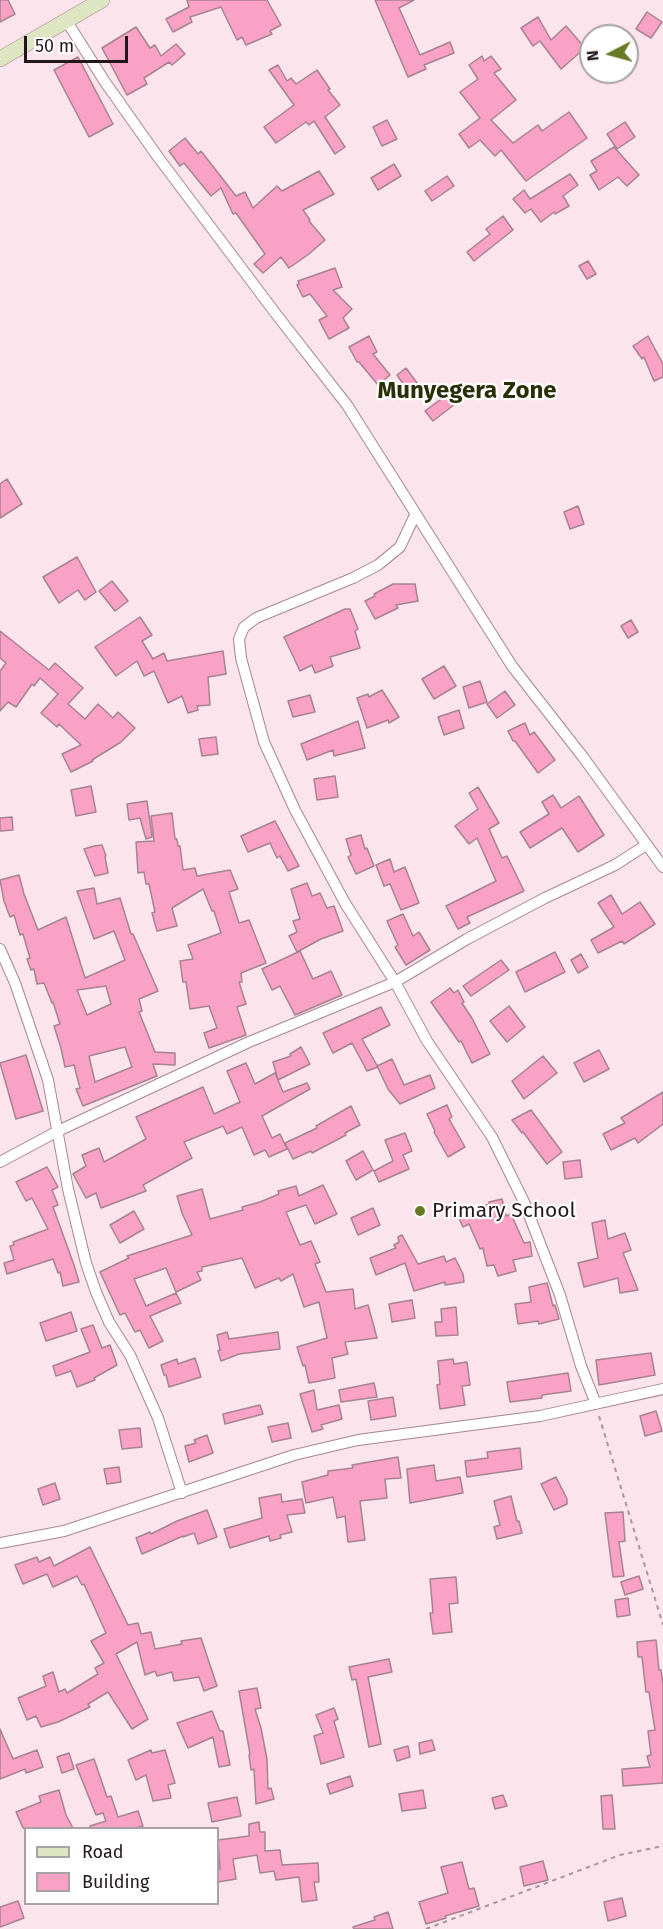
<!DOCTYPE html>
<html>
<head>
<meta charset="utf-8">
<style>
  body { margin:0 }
  #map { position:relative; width:663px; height:1929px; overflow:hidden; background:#fbe4ec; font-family:"Fira Sans",sans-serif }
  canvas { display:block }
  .legend { position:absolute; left:24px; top:1827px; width:195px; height:78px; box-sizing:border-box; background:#fff; border:2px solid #a7a2a4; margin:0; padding:8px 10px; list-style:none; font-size:18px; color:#24171c }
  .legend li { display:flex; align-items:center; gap:12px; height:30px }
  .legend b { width:30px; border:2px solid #a7a2a4 }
  .north { position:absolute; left:579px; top:24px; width:60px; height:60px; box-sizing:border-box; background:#fff; border:2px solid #a7a2a4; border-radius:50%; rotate:264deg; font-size:16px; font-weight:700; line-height:24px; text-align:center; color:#24171c }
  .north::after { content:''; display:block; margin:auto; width:21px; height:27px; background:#687927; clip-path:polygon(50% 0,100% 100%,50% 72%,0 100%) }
  .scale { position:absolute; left:24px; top:36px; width:104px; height:27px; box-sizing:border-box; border:3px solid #24171c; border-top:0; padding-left:8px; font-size:18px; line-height:21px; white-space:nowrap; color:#24171c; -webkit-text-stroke:4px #fff; paint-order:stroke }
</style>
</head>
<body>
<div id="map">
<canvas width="663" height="1929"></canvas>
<ul class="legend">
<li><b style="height:8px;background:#dee5c2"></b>Road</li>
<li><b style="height:16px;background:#faa1c6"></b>Building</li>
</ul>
<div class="north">N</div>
<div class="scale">50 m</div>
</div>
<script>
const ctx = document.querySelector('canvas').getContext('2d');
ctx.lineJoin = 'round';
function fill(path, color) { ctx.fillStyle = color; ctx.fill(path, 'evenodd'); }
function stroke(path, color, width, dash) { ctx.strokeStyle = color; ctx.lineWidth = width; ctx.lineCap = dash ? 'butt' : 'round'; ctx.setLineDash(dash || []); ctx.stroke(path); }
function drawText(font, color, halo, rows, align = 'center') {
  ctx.font = font + ' "Fira Sans",sans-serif'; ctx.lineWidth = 4.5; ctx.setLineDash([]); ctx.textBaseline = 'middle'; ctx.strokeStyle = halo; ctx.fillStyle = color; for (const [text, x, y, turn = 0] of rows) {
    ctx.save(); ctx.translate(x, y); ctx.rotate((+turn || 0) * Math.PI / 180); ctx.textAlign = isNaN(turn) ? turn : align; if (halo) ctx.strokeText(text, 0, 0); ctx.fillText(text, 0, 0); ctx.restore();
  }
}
const building = new Path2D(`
  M 0,0 L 8,0 L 15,14 L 0,22 Z
  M 187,0 L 267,0 L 281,25 L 270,31 L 272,34 L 246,45 L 242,37 L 237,40 L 221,7 L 190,17 L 192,22 L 173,32 L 166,19 L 189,7 Z
  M 375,0 L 414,0 L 399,8 L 420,55 L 450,42 L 454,53 L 424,65 L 426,69 L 408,77 Z
  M 647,12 L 662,22 L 651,38 L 636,29 Z
  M 538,17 L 551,40 L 566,26 L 585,48 L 561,69 L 540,41 L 533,46 L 521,28 Z
  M 136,27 L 150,48 L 155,45 L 161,56 L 176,44 L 185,54 L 172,65 L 169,62 L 144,78 L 147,84 L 127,95 L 102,48 Z
  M 482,56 L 484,61 L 491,56 L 501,69 L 494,73 L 516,100 L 491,120 L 513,143 L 538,125 L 542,131 L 569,112 L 587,138 L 526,181 L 501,150 L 495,156 L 480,140 L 469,148 L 459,134 L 480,118 L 460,92 L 478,79 L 469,65 Z
  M 78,57 L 113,124 L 89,137 L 54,70 Z
  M 278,65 L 287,81 L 291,78 L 296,84 L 317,70 L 330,89 L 328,90 L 340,105 L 325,117 L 345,147 L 335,154 L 314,121 L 309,125 L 306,122 L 276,143 L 264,127 L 294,105 L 269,70 Z
  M 387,120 L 397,139 L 382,146 L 373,127 Z
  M 625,122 L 635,137 L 617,149 L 607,134 Z
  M 185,138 L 198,154 L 201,151 L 236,196 L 245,192 L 253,208 L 277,186 L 282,191 L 319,171 L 334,194 L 303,210 L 310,220 L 309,221 L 325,240 L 309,254 L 289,268 L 281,257 L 263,273 L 254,264 L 265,254 L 236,213 L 233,214 L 221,188 L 211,196 L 184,163 L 180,166 L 169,151 Z
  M 614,147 L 639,175 L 627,186 L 618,177 L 599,190 L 590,175 L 597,171 L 591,161 Z
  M 394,164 L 401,176 L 378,190 L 371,178 Z
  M 570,174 L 578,185 L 563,196 L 569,206 L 555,214 L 554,212 L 541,222 L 531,209 L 525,213 L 513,199 L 524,190 L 530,199 Z
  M 447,176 L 454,186 L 432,201 L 425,191 Z
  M 503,216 L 513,230 L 474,261 L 467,252 L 490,234 L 486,229 Z
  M 588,261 L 596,274 L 587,279 L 579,266 Z
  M 335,268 L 342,287 L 333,290 L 352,309 L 343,318 L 349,328 L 329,339 L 319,320 L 327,316 L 310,294 L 303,297 L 297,285 L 299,284 L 298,281 Z
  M 369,336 L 377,352 L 373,354 L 390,375 L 378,385 L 359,362 L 357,362 L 349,347 Z
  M 648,336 L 663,364 L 663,377 L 654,381 L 644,357 L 642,359 L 633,346 Z
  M 406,368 L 420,387 L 410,394 L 397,375 Z
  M 461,384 L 468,394 L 433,421 L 425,411 Z
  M 7,479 L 22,504 L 0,518 L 0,484 Z
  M 578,506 L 584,524 L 570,529 L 564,512 Z
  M 77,557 L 96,592 L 85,600 L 78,590 L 59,603 L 43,577 Z
  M 112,581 L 128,601 L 115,611 L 99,591 Z
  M 393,584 L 415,584 L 418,601 L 396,605 L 398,608 L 375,619 L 365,601 L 375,596 L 374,594 Z
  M 345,609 L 350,609 L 358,629 L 355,631 L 360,648 L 330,657 L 333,666 L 315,673 L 312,665 L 300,671 L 284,637 Z
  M 140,617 L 152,635 L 142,641 L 153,659 L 164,653 L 167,661 L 223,651 L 226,674 L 208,677 L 210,705 L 197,706 L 198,710 L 188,713 L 182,696 L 168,703 L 154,671 L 144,676 L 137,661 L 116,676 L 95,647 Z
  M 631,620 L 638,632 L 628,638 L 621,626 Z
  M 0,631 L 49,670 L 55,663 L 83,688 L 68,704 L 85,719 L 98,704 L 113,718 L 118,712 L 135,728 L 121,742 L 92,760 L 93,761 L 71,772 L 62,754 L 81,745 L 59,724 L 57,727 L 41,713 L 58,694 L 40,678 L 34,686 L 32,684 L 16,707 L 8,702 L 0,711 L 0,671 L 6,663 L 0,658 Z
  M 444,666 L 456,686 L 434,699 L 422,679 Z
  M 480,681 L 487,702 L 469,708 L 463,687 Z
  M 382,690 L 399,717 L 389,723 L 388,720 L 367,728 L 357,698 L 368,694 L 369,697 Z
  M 505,691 L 515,705 L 497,718 L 487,704 Z
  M 310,695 L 315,712 L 293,717 L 288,701 Z
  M 459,710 L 464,728 L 444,735 L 438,717 Z
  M 358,721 L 365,748 L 334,756 L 333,750 L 307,760 L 301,744 Z
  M 525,723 L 530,735 L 534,732 L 555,760 L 538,773 L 515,741 L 513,741 L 508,731 Z
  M 216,737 L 218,754 L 202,756 L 199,739 Z
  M 335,776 L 338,797 L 317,800 L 314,779 Z
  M 91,786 L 96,812 L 76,816 L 71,790 Z
  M 478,787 L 499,823 L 489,829 L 502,858 L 507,856 L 524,891 L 467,917 L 470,923 L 458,929 L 446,906 L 496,881 L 477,838 L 469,844 L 455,826 L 478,809 L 469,793 Z
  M 553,795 L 561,808 L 579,796 L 604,835 L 578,852 L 562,828 L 530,848 L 520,832 L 549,814 L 542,802 Z
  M 147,801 L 152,837 L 146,839 L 140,818 L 129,820 L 127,804 Z
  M 172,813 L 175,839 L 177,839 L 178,846 L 180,846 L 183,870 L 195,868 L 197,876 L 230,870 L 238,889 L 229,892 L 239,923 L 249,920 L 266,963 L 241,973 L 242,982 L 239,982 L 246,1004 L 237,1007 L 246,1035 L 209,1048 L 204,1033 L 217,1028 L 209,1006 L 190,1009 L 186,982 L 183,982 L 180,961 L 193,959 L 188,945 L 221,933 L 214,911 L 212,911 L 203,889 L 172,908 L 177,926 L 157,931 L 152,913 L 155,912 L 149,884 L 146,884 L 144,872 L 138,873 L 136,842 L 154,841 L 151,816 Z
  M 12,817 L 13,830 L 0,831 L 0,818 Z
  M 275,821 L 299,866 L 288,871 L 280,856 L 277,858 L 270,843 L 248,852 L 241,836 Z
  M 361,835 L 365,849 L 367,848 L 374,866 L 356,874 L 348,857 L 351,855 L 346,839 Z
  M 102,845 L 106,856 L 105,857 L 108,873 L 95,876 L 84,849 L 94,846 Z
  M 390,859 L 394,872 L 405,867 L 419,903 L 401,910 L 390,884 L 384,886 L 376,865 Z
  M 19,875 L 24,894 L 38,930 L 66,917 L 85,978 L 125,960 L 114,931 L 94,939 L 77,891 L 94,888 L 97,904 L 120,898 L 131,934 L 133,934 L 158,991 L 139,999 L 142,1011 L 139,1012 L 155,1052 L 175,1053 L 175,1065 L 153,1064 L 157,1076 L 83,1106 L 76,1089 L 80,1088 L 74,1065 L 65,1067 L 61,1048 L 54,1026 L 60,1024 L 53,1002 L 52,1003 L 44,983 L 37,984 L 34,969 L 31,970 L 27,959 L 30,958 L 23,934 L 20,935 L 14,915 L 10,917 L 4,901 L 0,880 ZM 106,986 L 111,1004 L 87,1015 L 77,990 ZM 125,1047 L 132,1067 L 95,1082 L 89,1056 Z
  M 307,883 L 312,896 L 320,893 L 327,908 L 334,906 L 343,931 L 321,939 L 297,952 L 289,936 L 297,932 L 293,921 L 300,919 L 291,889 Z
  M 611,895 L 622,914 L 640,902 L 655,924 L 624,944 L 622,941 L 598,953 L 591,940 L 614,927 L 598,903 Z
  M 403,914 L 413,936 L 419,932 L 430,950 L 406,965 L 395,947 L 398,945 L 387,921 Z
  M 300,951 L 313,979 L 331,971 L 342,995 L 295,1015 L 280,986 L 272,990 L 262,969 Z
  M 555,952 L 565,972 L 525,992 L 516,972 Z
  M 581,954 L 588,967 L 578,973 L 571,960 Z
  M 501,960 L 509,970 L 471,996 L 463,986 Z
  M 450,988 L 454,993 L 458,990 L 464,1002 L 462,1003 L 473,1020 L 490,1054 L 472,1063 L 461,1041 L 459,1042 L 431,1002 Z
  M 509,1006 L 525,1027 L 507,1042 L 490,1021 Z
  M 381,1007 L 390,1025 L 362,1039 L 378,1067 L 367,1071 L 352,1043 L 333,1053 L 323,1033 Z
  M 301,1047 L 310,1064 L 278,1080 L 273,1062 L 291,1056 L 290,1054 Z
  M 599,1050 L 609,1069 L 584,1082 L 574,1063 Z
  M 26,1055 L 43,1111 L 16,1119 L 0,1063 Z
  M 543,1056 L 557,1073 L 524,1099 L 512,1081 Z
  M 392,1059 L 404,1085 L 430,1075 L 435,1088 L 400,1104 L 388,1089 L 377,1066 Z
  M 246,1063 L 255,1084 L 275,1073 L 283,1092 L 307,1083 L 310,1089 L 262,1116 L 272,1138 L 280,1134 L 287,1149 L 269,1157 L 265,1150 L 254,1155 L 242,1127 L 227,1134 L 223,1126 L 184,1142 L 192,1158 L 143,1185 L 146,1191 L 101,1208 L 96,1193 L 86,1198 L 73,1174 L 86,1166 L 82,1155 L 99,1148 L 104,1162 L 146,1139 L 136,1117 L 203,1087 L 214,1114 L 240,1102 L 227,1071 Z
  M 663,1092 L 663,1124 L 638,1143 L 635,1138 L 611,1150 L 603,1134 L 625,1123 L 621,1118 Z
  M 447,1105 L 452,1117 L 449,1119 L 465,1147 L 448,1157 L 434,1132 L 435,1131 L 427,1114 Z
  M 351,1106 L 360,1125 L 345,1133 L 346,1135 L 312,1153 L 311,1151 L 293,1159 L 285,1143 L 317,1128 L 316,1126 Z
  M 531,1110 L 562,1152 L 547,1164 L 523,1132 L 522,1133 L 512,1120 Z
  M 405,1133 L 412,1151 L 403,1155 L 409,1169 L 379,1182 L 374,1171 L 393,1161 L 385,1140 Z
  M 363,1151 L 373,1170 L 356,1180 L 346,1161 Z
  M 580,1160 L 582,1177 L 565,1179 L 563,1162 Z
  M 47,1167 L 58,1187 L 52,1190 L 58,1205 L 53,1207 L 74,1265 L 79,1282 L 63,1286 L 60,1272 L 58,1273 L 53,1259 L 7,1274 L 4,1263 L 14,1260 L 10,1246 L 14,1245 L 13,1242 L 48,1229 L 32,1198 L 26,1201 L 16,1182 Z
  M 323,1185 L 337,1214 L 315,1224 L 306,1205 L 286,1212 L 300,1245 L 311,1241 L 320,1262 L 315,1264 L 326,1292 L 353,1289 L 355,1309 L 368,1305 L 377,1338 L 345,1342 L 348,1354 L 332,1358 L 335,1378 L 309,1383 L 305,1365 L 303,1366 L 297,1347 L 327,1338 L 319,1302 L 304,1307 L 293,1274 L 281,1281 L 279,1278 L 255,1288 L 242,1258 L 202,1267 L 202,1271 L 197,1272 L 201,1280 L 176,1292 L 166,1268 L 134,1279 L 146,1306 L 176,1293 L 181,1303 L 150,1316 L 163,1341 L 149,1348 L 140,1330 L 135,1332 L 125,1313 L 120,1315 L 100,1272 L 129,1258 L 127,1256 L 192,1235 L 182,1213 L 177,1196 L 202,1189 L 210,1219 L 243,1210 L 242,1207 L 260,1202 L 279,1194 L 278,1191 L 296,1186 L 299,1196 Z
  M 502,1199 L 506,1216 L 511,1214 L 524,1243 L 530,1242 L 532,1256 L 513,1260 L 516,1271 L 498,1276 L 494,1265 L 487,1266 L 483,1248 L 480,1249 L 469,1224 L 463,1227 L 458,1216 L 489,1204 L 489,1202 Z
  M 373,1208 L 380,1225 L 358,1235 L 351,1218 Z
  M 134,1211 L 144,1229 L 120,1243 L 110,1225 Z
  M 605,1220 L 608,1239 L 625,1233 L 631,1250 L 623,1253 L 638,1290 L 620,1293 L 618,1278 L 584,1287 L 578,1263 L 598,1258 L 592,1223 Z
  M 402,1235 L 418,1264 L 444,1256 L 446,1262 L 455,1258 L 463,1274 L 464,1282 L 445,1285 L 445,1282 L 414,1291 L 405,1263 L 376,1275 L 370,1258 L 396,1248 L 394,1245 L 399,1242 L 398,1237 Z
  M 547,1283 L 553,1306 L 555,1305 L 559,1319 L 539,1324 L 538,1321 L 518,1324 L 515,1304 L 531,1302 L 529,1287 Z
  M 412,1300 L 415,1318 L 392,1322 L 389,1304 Z
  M 456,1307 L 458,1335 L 436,1336 L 435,1322 L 442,1322 L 441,1309 Z
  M 71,1312 L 77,1331 L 46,1341 L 40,1323 Z
  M 93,1325 L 102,1348 L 110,1345 L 117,1365 L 94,1378 L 95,1380 L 77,1387 L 71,1371 L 56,1376 L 53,1366 L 90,1352 L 81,1329 Z
  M 227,1332 L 229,1339 L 278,1332 L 280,1349 L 239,1354 L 221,1361 L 218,1351 L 220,1350 L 217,1335 Z
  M 651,1353 L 655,1375 L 599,1385 L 596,1360 Z
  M 195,1358 L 201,1377 L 169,1387 L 166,1375 L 164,1375 L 161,1365 L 177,1359 L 178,1364 Z
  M 453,1359 L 454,1364 L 467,1362 L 470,1385 L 462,1386 L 465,1405 L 440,1409 L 437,1385 L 440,1384 L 438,1361 Z
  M 568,1373 L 571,1391 L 542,1395 L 542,1398 L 510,1402 L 507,1382 Z
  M 374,1383 L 377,1397 L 341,1402 L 339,1390 Z
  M 314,1390 L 317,1410 L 339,1405 L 342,1419 L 321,1425 L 323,1429 L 312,1432 L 300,1394 Z
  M 393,1397 L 396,1416 L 371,1420 L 368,1401 Z
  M 260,1405 L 263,1414 L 225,1424 L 223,1414 Z
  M 656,1411 L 662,1431 L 645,1436 L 640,1416 Z
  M 288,1423 L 291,1438 L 272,1442 L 268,1427 Z
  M 140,1428 L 142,1447 L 122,1449 L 119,1430 Z
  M 207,1435 L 213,1453 L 189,1462 L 185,1446 L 196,1443 L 194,1440 Z
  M 520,1448 L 522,1469 L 467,1477 L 465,1461 L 488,1458 L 487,1452 Z
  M 398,1457 L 401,1478 L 385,1479 L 387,1498 L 360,1501 L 365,1540 L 348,1542 L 345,1516 L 337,1518 L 333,1497 L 306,1503 L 302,1482 L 328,1475 L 328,1471 L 353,1468 L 352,1465 Z
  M 434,1465 L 436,1481 L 460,1477 L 463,1493 L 410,1503 L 407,1469 Z
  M 119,1467 L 121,1482 L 107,1484 L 104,1469 Z
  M 556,1477 L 567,1499 L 567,1504 L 554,1510 L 541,1484 Z
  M 55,1483 L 60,1499 L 43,1505 L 38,1489 Z
  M 281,1494 L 282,1502 L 302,1499 L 305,1513 L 287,1515 L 292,1532 L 280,1535 L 281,1538 L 270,1541 L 269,1536 L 230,1548 L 224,1529 L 262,1518 L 259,1498 Z
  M 511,1496 L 517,1521 L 519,1521 L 522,1533 L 497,1539 L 494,1527 L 500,1525 L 494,1501 Z
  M 207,1510 L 217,1537 L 198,1544 L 194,1533 L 183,1537 L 183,1536 L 142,1554 L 136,1538 L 150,1532 L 151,1534 L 177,1521 Z
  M 623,1512 L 625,1541 L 619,1542 L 624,1576 L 613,1577 L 605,1513 Z
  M 90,1547 L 128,1625 L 138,1623 L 141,1634 L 151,1632 L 155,1649 L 182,1644 L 181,1641 L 201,1638 L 217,1686 L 204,1691 L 199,1677 L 174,1681 L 172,1672 L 157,1676 L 155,1671 L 145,1675 L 137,1642 L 116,1654 L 148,1719 L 132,1729 L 108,1692 L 88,1704 L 90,1707 L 58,1722 L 41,1727 L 36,1716 L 27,1720 L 18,1698 L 46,1686 L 43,1676 L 53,1672 L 59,1692 L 65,1689 L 67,1693 L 98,1674 L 95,1668 L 104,1663 L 91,1641 L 106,1633 L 84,1584 L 82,1585 L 77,1576 L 53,1587 L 47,1574 L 23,1584 L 15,1565 L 37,1557 L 39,1562 L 50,1557 L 54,1566 Z
  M 639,1576 L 643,1589 L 625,1595 L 621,1582 Z
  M 456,1577 L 458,1603 L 449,1604 L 452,1632 L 433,1634 L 430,1613 L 433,1613 L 430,1579 Z
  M 628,1598 L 630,1615 L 617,1617 L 615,1600 Z
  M 656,1640 L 659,1670 L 661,1670 L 663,1684 L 663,1783 L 623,1786 L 622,1769 L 650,1767 L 647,1756 L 651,1755 L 648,1731 L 655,1730 L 649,1692 L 646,1692 L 642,1657 L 638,1657 L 637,1642 Z
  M 389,1659 L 392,1672 L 368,1677 L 381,1744 L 369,1747 L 356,1679 L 352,1680 L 349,1667 Z
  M 257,1688 L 261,1708 L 255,1709 L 261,1728 L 267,1759 L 268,1789 L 271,1788 L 274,1799 L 256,1804 L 254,1769 L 251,1770 L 249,1755 L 250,1754 L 239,1691 Z
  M 334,1708 L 338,1719 L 334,1721 L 344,1757 L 321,1764 L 314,1736 L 323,1733 L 316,1715 Z
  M 212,1711 L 220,1731 L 223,1731 L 230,1765 L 219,1767 L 213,1737 L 188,1748 L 177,1723 Z
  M 0,1729 L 13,1759 L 37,1750 L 43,1767 L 26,1773 L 25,1769 L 0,1779 Z
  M 432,1740 L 435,1750 L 420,1754 L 419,1743 Z
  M 408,1746 L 410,1757 L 397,1761 L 394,1750 Z
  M 151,1750 L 152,1753 L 165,1750 L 175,1783 L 168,1785 L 171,1798 L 153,1801 L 146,1775 L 136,1780 L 128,1760 Z
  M 69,1753 L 74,1769 L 62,1773 L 57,1757 Z
  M 94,1759 L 107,1797 L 111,1796 L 118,1817 L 138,1811 L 143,1826 L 136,1828 L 90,1828 L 90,1826 L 106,1821 L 103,1813 L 96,1815 L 76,1765 Z
  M 350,1776 L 353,1786 L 330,1794 L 327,1784 Z
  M 59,1790 L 66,1815 L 73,1828 L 23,1828 L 16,1812 L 41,1802 L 39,1796 Z
  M 423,1790 L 426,1808 L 402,1811 L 399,1794 Z
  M 503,1795 L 507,1806 L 495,1809 L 492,1798 Z
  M 612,1795 L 615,1829 L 603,1829 L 601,1796 Z
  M 237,1797 L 241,1816 L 212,1822 L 208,1803 Z
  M 259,1822 L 260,1832 L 265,1832 L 265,1851 L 280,1850 L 282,1865 L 318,1863 L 319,1882 L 314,1882 L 317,1900 L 302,1902 L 299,1877 L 276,1880 L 274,1871 L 260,1873 L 257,1855 L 233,1859 L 236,1879 L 218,1882 L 218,1870 L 220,1869 L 218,1840 L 249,1836 L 249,1824 Z
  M 543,1861 L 548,1880 L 524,1886 L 520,1867 Z
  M 462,1862 L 469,1889 L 474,1888 L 479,1906 L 445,1916 L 446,1918 L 426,1924 L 419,1902 L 448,1893 L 441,1867 Z
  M 622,1898 L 626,1916 L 608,1921 L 604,1902 Z
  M 18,1901 L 24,1918 L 0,1927 L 0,1907 Z
  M 388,1912 L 393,1929 L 354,1929 L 353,1927 L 375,1920 L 374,1917 Z`);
const path = new Path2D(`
  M 599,1416 L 663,1625
  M 426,1929 L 620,1855 L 663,1846`);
const street = new Path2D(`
  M 66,20 L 105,82 L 158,157 L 276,314 L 347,405 L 512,666 L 583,757 L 663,867
  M 415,515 L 400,547 L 378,565 L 353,578 L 256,618 L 244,627 L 239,639 L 241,658 L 264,742 L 295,810 L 345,903 L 395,982 L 427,1041 L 492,1137 L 524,1202 L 560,1295 L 581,1366 L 596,1404
  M 0,949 L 15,983 L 48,1080 L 68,1189 L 86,1263 L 96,1292 L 109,1322 L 130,1355 L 158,1418 L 182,1493
  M 0,1162 L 58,1131 L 249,1042 L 395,982 L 467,939 L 545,898 L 615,865 L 646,845
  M 0,1543 L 64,1531 L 294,1455 L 358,1440 L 540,1416 L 663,1389`);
const secondary = new Path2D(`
  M 0,59 L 102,0`);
const markers = [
  [420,1211,6,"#687927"]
];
const poiNames = [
  ["Primary School",432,1211]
];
const quarterNames = [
  ["Munyegera Zone",467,391]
];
fill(building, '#faa1c6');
stroke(building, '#a58390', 1.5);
stroke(street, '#a78592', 12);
stroke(secondary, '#a78592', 16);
stroke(path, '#a9969d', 2, [4.5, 4.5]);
stroke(street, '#fff', 10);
stroke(secondary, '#dee5c2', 15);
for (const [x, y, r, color] of markers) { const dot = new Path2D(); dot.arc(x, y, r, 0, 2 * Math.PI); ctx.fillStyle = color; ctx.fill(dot); stroke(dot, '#fff', 2); }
drawText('21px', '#24171c', '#fff', poiNames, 'left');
drawText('bold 24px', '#283008', '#fff', quarterNames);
</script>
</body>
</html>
